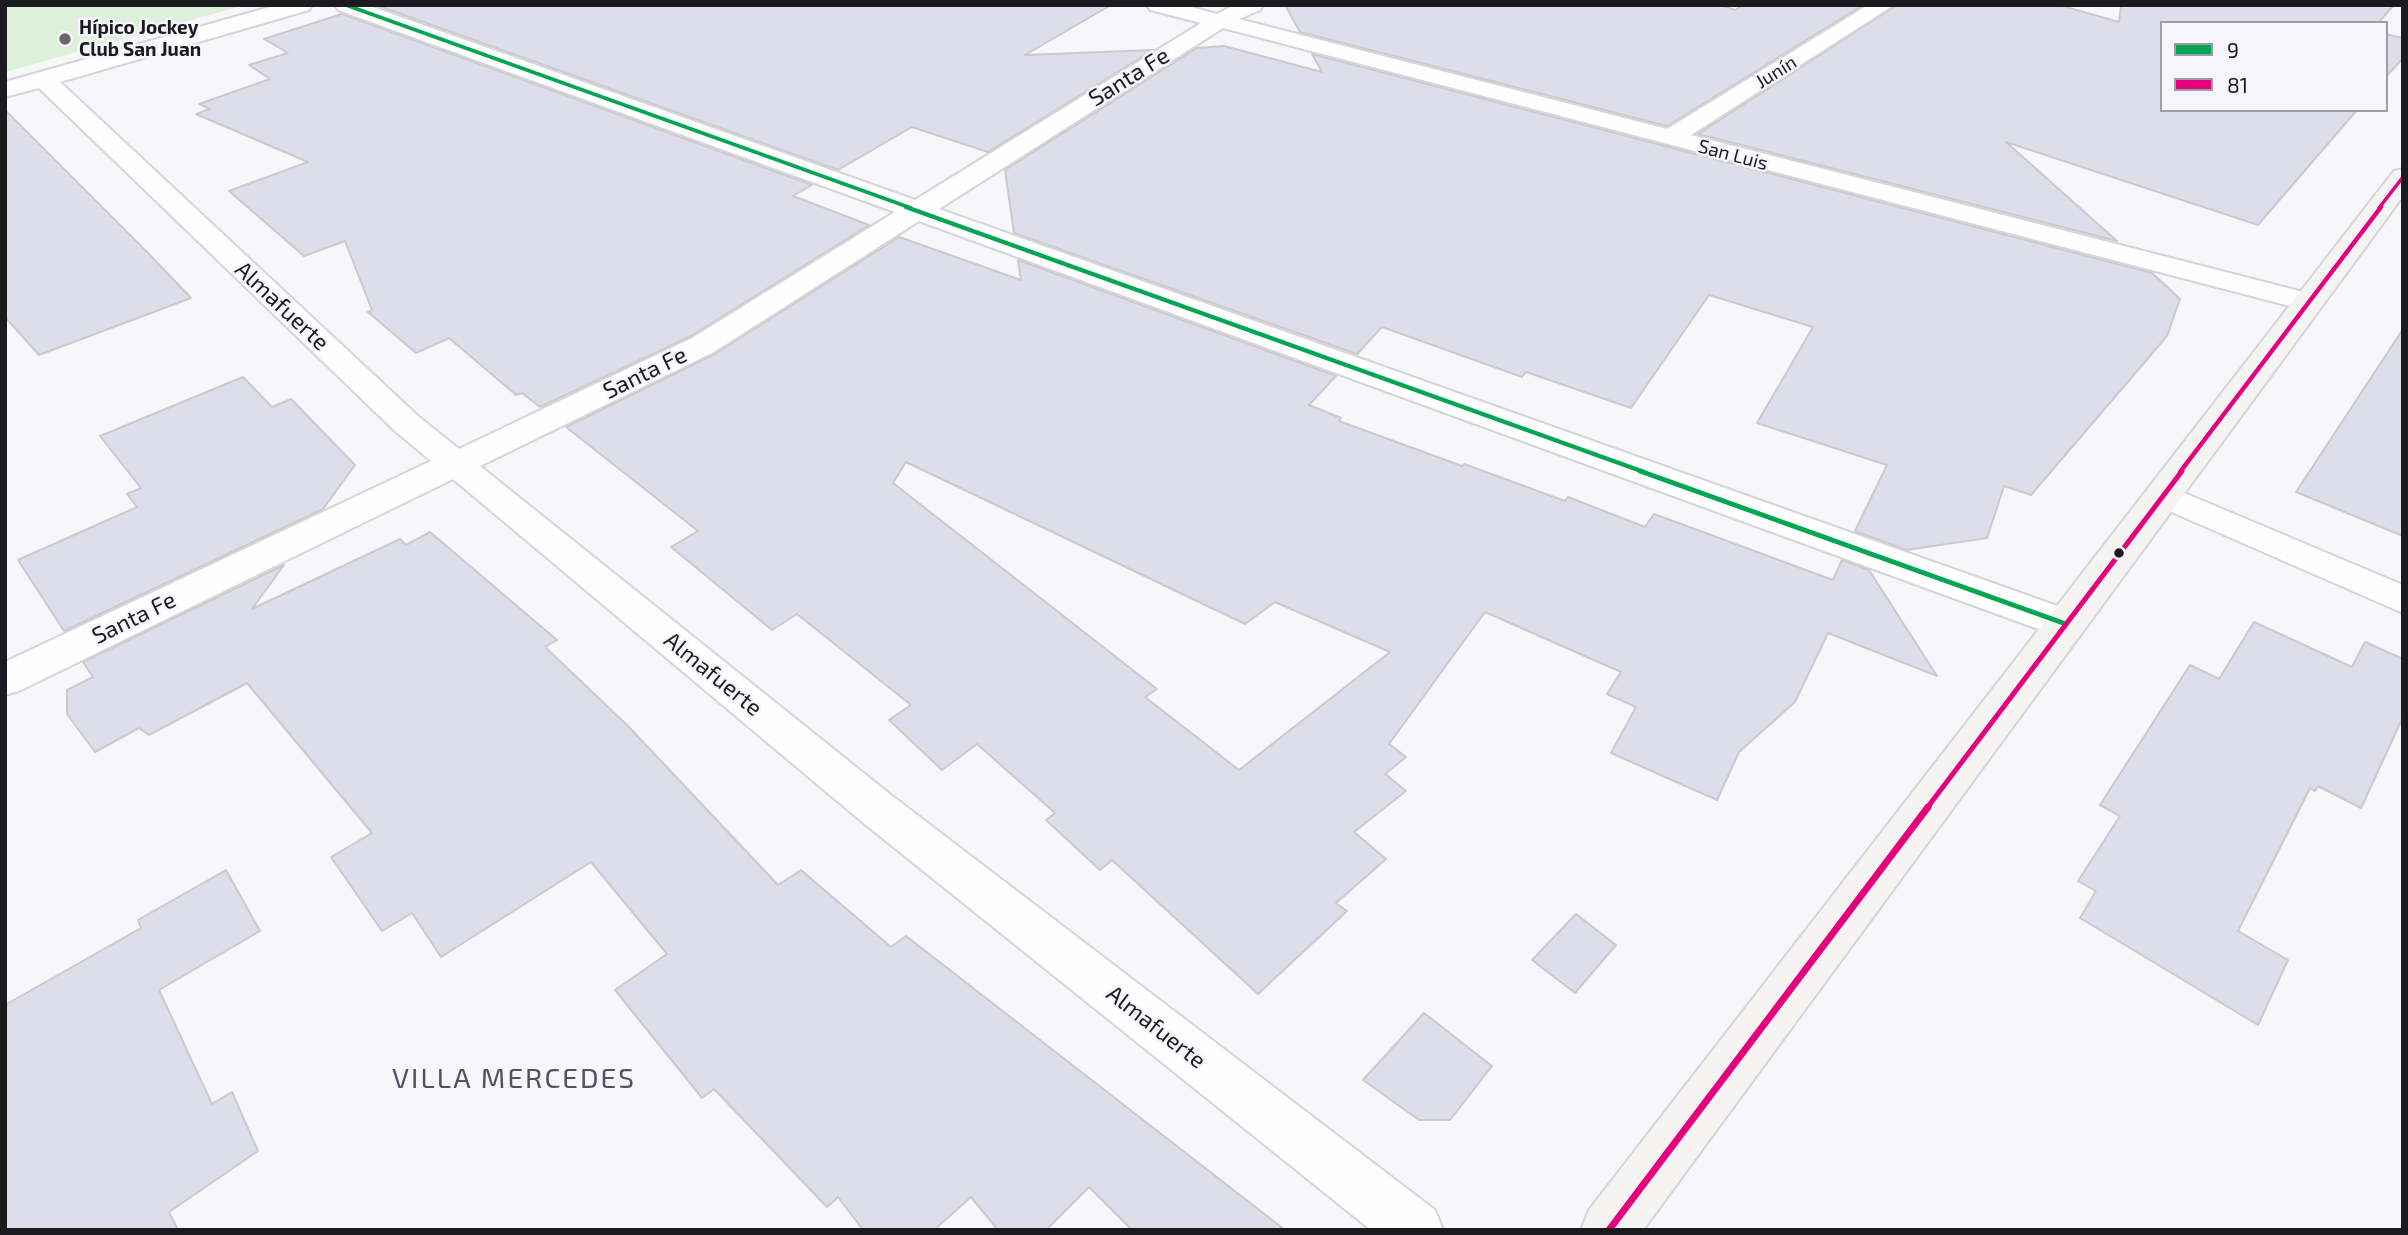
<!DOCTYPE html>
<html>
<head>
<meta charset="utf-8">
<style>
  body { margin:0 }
  #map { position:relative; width:2408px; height:1235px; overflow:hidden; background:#f7f7fb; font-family:"Exo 2",sans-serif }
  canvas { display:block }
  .frame { position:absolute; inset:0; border:7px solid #1b1a1f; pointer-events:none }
  .legend { position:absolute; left:2160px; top:21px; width:228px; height:91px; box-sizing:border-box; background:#f6f5fd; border:2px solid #9e9da4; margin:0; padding:9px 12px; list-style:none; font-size:21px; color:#1b1a1f }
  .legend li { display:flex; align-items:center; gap:14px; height:35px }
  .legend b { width:35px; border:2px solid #9e9da4 }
</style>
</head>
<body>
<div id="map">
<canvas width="2408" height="1235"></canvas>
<div class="frame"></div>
<ul class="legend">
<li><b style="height:9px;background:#00a651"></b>9</li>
<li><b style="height:9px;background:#e5007d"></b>81</li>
</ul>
</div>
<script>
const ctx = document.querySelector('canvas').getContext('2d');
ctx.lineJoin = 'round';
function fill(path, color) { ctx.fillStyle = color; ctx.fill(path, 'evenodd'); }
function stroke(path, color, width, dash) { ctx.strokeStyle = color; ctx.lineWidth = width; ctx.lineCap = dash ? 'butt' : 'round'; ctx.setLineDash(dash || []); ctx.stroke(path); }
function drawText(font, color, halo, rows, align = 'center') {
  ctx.font = font + ' "Exo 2",sans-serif'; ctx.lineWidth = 5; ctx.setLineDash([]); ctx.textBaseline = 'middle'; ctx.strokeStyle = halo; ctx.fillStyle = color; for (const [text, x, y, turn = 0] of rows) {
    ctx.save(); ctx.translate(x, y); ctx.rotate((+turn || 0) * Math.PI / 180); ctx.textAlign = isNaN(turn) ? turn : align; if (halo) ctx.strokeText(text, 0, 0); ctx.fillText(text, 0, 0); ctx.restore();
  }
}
const green = new Path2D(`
  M 5,5 L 245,5 L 5,72 Z`);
const building = new Path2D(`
  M 376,5 L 1111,5 L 1025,55 L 1153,50 L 988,152 L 912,127 L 838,170 Z
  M 1285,5 L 1721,5 L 1735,10 L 1743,5 L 1863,5 L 1667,126 L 1300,32 Z
  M 1897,5 L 2059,5 L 2119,22 L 2121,5 L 2394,5 L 2378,23 L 2161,23 L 2161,110 L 2357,110 L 2258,225 L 2006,142 L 2117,241 L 1698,134 Z
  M 342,14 L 812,185 L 793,196 L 869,225 L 691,336 L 540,407 L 522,393 L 516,395 L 449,338 L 416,353 L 368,312 L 372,310 L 345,241 L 304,256 L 229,191 L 308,162 L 196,114 L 210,109 L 199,104 L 270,79 L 249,65 L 288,53 L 264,39 Z
  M 2385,34 L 2403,38 L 2403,58 L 2385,78 Z
  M 1224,46 L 1322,72 L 1312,54 L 2152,273 L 2180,299 L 2167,336 L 2031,495 L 2004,486 L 1987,538 L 1906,550 L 1855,531 L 1887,465 L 1757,423 L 1813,327 L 1709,295 L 1631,408 L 1526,372 L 1522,377 L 1382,327 L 1357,354 L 1014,233 L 1005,170 L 1197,48 Z
  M 5,110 L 150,255 L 191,298 L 39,355 L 5,317 Z
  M 899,237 L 1021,280 L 1018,260 L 1336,376 L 1309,405 L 1341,418 L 1339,421 L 1462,466 L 1464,464 L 1565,501 L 1568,497 L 1645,527 L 1654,514 L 1833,580 L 1842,560 L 1869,570 L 1937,676 L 1828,633 L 1795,702 L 1739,752 L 1717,800 L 1611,753 L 1636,707 L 1607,694 L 1621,672 L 1485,612 L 1389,744 L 1406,757 L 1385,774 L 1406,791 L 1354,832 L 1386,859 L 1336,903 L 1347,911 L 1258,994 L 1112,860 L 1100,870 L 1046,820 L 1055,813 L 977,744 L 942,770 L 889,720 L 911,705 L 797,614 L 772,630 L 671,547 L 698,531 L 566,427 L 715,354 ZM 906,462 L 1245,624 L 1275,602 L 1390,652 L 1239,770 L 1145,697 L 1157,689 L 893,483 Z
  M 2403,329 L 2403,536 L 2296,492 Z
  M 243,377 L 272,407 L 291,399 L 355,465 L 323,509 L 64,631 L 18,560 L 137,507 L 127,494 L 141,488 L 100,436 Z
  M 430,532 L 557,640 L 545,647 L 628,726 L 778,885 L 801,870 L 891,947 L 906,936 L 1285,1230 L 1132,1230 L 1089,1187 L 1046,1230 L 998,1230 L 971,1197 L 934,1230 L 863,1230 L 838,1197 L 827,1207 L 714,1089 L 702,1098 L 615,990 L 667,954 L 591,862 L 441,957 L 412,913 L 382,931 L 331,857 L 372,833 L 247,683 L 149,735 L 139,728 L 95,752 L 67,714 L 67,690 L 93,677 L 83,662 L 284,565 L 252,609 L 400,539 L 406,545 Z
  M 2254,622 L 2352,667 L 2365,642 L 2403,659 L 2403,717 L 2361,808 L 2318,786 L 2315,791 L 2310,788 L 2238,931 L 2288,960 L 2258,1025 L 2080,918 L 2096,891 L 2078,881 L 2120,816 L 2100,805 L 2190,665 L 2219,679 Z
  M 226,870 L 260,931 L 159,990 L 212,1104 L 232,1092 L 258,1151 L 169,1212 L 178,1230 L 5,1230 L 5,1005 L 141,928 L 138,920 Z
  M 1576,914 L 1616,945 L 1575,993 L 1532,960 Z
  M 1424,1013 L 1492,1066 L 1450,1120 L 1419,1120 L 1363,1080 Z`);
const street = new Path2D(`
  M 277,5 L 312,5 L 309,10 L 60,82 L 419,417 L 459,449 L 692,338 L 895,212 L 338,10 L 335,5 L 367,5 L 915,200 L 1201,23 L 1150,10 L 1147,5 L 1184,5 L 1217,14 L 1234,5 L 1263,5 L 1260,10 L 1239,19 L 1667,129 L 1868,5 L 1894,5 L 1691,135 L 2319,296 L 2324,302 L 2319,308 L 2309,311 L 1223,28 L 939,209 L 2080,614 L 2085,624 L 2080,634 L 2066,638 L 2052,634 L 919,221 L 714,352 L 480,466 L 891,795 L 1435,1210 L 1443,1230 L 1371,1230 L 861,821 L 453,479 L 19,691 L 5,695 L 5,662 L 431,461 L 395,431 L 39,88 L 5,97 L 5,82 Z
  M 2163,484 L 2403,585 L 2403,613 L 2151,503 L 2145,495 L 2151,487 Z`);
const secondary = new Path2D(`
  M 2403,169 L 2403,196 L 1643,1230 L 1581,1230 L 1589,1210 L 2394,171 Z`);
const bus1Far2 = new Path2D(`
  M 346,5 L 911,208`);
const bus1Far1 = new Path2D(`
  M 906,207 L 1644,472`);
const bus1 = new Path2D(`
  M 1640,471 L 2066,624`);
const bus2Far3 = new Path2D(`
  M 2379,208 L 2403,177`);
const bus2Far2 = new Path2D(`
  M 2180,472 L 2381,207`);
const bus2Far1 = new Path2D(`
  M 1927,808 L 2182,471`);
const bus2 = new Path2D(`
  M 1609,1230 L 1928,807`);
const markers = [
  [65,39,7,"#68676c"],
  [2119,553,6,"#1b1a1f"]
];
const farPoinames = [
  ["Hípico Jockey",79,28],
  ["Club San Juan",79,50]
];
const farStreetnames = [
  ["Junín",1776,72,-32],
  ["San Luis",1733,155,15]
];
const streetNames = [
  ["Santa Fe",1129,77,-32],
  ["Almafuerte",282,306,43],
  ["Santa Fe",645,373,-26],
  ["Santa Fe",134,618,-26],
  ["Almafuerte",713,674,39],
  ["Almafuerte",1156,1027,38]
];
const nearNeighbourhoodnames = [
  ["VILLA MERCEDES",514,1079]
];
fill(green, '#ddf0d9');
fill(building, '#dddee9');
stroke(building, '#cacace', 2);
stroke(street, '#d5d4d9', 4);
stroke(secondary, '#d5d4d9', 4);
fill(street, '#fefefe');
fill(secondary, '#f5f4f2');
stroke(bus1Far2, '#00a651', 3.5);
stroke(bus1Far1, '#00a651', 4.5);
stroke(bus1, '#00a651', 5);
stroke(bus2Far3, '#e5007d', 3.5);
stroke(bus2Far2, '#e5007d', 4.5);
stroke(bus2Far1, '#e5007d', 5);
stroke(bus2, '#e5007d', 7);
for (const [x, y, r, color] of markers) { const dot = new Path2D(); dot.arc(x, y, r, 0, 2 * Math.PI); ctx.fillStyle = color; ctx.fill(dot); stroke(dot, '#f6f5fd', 2.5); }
drawText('bold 19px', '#1b1a1f', '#f6f5fd', farPoinames, 'left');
drawText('19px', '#1b1a1f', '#f6f5fd', farStreetnames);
drawText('23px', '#1b1a1f', '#f6f5fd', streetNames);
ctx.letterSpacing = '2px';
drawText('28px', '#53515c', '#f6f5fd', nearNeighbourhoodnames);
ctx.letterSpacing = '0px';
</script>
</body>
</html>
